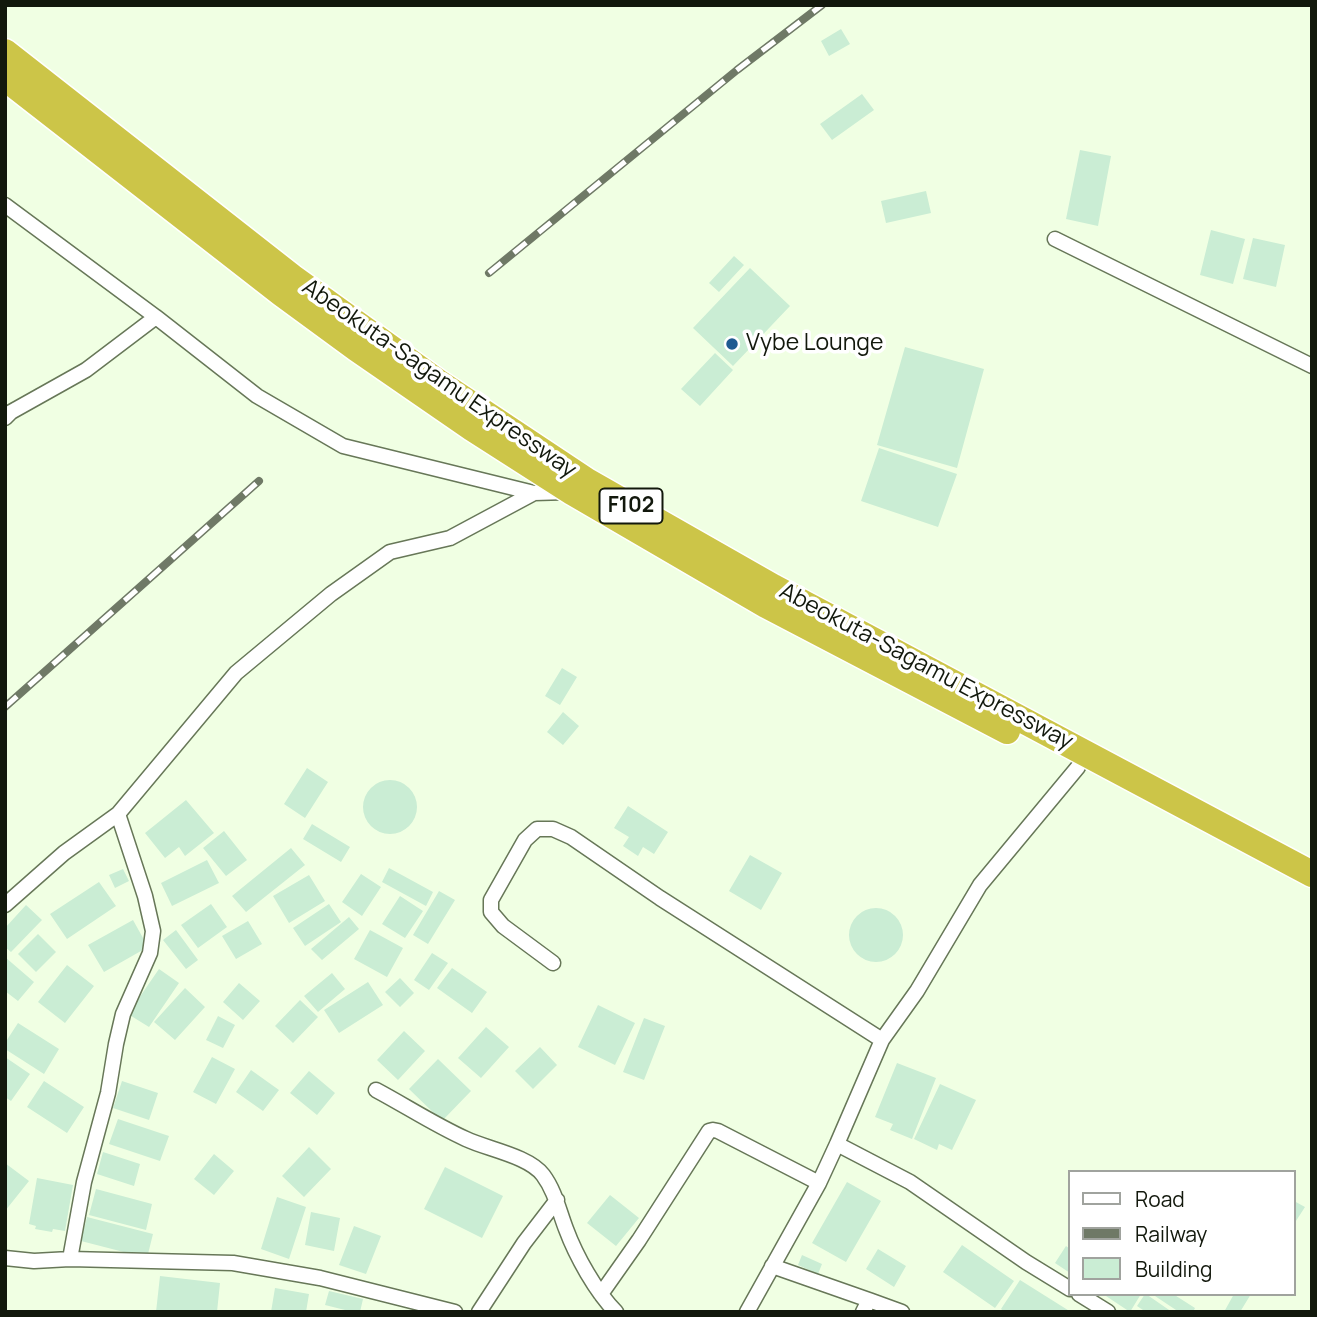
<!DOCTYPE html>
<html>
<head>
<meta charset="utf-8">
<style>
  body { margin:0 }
  #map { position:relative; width:1317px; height:1317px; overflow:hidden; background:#f0ffe3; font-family:Manrope,sans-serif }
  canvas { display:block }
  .frame { position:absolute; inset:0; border:7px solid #12180c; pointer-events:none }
  .legend { position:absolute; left:1068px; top:1170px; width:228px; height:126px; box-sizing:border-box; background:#fff; border:2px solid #a0a39e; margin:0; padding:9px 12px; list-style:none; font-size:21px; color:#12180c }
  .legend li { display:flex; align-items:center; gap:14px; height:35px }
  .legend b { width:35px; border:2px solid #a0a39e }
</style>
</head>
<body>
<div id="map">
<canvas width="1317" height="1317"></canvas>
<div class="frame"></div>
<ul class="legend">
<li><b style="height:9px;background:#fff"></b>Road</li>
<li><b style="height:9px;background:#6f7966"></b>Railway</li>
<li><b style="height:19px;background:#caedd4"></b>Building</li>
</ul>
</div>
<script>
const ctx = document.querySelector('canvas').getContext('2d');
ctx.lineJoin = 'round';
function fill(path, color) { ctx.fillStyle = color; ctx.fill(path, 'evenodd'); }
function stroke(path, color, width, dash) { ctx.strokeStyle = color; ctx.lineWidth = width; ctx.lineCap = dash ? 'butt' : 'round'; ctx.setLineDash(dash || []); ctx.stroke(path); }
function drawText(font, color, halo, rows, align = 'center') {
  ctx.font = font + ' Manrope,sans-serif'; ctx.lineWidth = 7; ctx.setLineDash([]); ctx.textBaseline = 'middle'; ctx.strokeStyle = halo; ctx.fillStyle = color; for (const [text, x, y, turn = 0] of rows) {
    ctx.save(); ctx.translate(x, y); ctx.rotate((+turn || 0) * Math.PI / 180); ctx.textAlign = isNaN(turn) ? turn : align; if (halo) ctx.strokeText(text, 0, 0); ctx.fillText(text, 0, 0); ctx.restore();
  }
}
const building = new Path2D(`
  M 841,29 L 850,44 L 829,56 L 821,41 Z
  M 862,94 L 874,110 L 832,140 L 820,124 Z
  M 1080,150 L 1111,156 L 1098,226 L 1066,219 Z
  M 926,191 L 931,213 L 886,223 L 881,201 Z
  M 1211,230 L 1245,239 L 1233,284 L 1200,275 Z
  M 1253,238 L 1285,245 L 1276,287 L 1243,279 Z
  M 734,256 L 744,265 L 719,292 L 709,283 Z
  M 750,268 L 790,306 L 733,366 L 693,328 Z
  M 905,347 L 984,369 L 957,468 L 877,445 Z
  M 715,353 L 733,370 L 700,406 L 681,389 Z
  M 879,448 L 957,474 L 938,527 L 861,501 Z
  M 562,668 L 577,677 L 560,705 L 545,696 Z
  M 563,712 L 579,726 L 563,745 L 547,732 Z
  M 307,768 L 328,782 L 305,818 L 284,804 Z
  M363 807a27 27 0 1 1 54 0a27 27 0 1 1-54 0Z
  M 186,800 L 214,833 L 185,856 L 179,847 L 165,858 L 145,833 Z
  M 628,806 L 668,832 L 654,854 L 643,847 L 638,856 L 623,846 L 629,837 L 614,828 Z
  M 312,824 L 350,847 L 341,862 L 303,839 Z
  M 224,831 L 247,860 L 226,876 L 203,848 Z
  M 291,848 L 305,865 L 246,912 L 232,896 Z
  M 750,855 L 782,873 L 761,910 L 729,891 Z
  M 207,860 L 219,883 L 172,906 L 161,883 Z
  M 389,868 L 433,892 L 426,906 L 382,882 Z
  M 123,869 L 129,881 L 115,888 L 109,875 Z
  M 361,874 L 381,887 L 362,916 L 342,902 Z
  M 309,875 L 325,901 L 289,923 L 273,896 Z
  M 99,882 L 116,906 L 67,939 L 50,914 Z
  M 439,891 L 455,900 L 428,944 L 413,935 Z
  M 400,896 L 423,911 L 405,938 L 382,924 Z
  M 211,904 L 227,927 L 198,948 L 181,925 Z
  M 329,904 L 341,922 L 305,946 L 293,928 Z
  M 26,905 L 42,920 L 11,952 L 5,947 L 5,928 Z
  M849 935a27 27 0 1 1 54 0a27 27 0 1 1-54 0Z
  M 349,917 L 359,929 L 322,960 L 311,949 Z
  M 133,920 L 148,947 L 104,972 L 88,945 Z
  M 248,921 L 262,944 L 236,959 L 222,936 Z
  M 176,930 L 198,960 L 186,969 L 163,940 Z
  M 370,930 L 403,948 L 387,977 L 354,959 Z
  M 38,934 L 56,952 L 36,972 L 18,954 Z
  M 432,953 L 448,963 L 429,990 L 414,980 Z
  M 5,957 L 34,982 L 18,1001 L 5,991 Z
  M 67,965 L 94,986 L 65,1023 L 38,1002 Z
  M 452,968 L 487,992 L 472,1013 L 437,988 Z
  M 159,969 L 179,983 L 149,1027 L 128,1014 Z
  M 332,973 L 345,989 L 318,1012 L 304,996 Z
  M 400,978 L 414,993 L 400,1007 L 385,992 Z
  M 368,982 L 383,1005 L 339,1033 L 324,1010 Z
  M 239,983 L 260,1001 L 243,1020 L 223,1002 Z
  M 185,988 L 205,1007 L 175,1040 L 154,1022 Z
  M 300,1000 L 318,1017 L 293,1043 L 275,1026 Z
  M 598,1005 L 635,1023 L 615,1065 L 578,1047 Z
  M 218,1016 L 235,1025 L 223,1048 L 206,1040 Z
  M 644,1018 L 665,1026 L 644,1080 L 623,1072 Z
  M 18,1023 L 59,1049 L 44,1074 L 5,1049 L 5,1043 Z
  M 486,1027 L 509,1047 L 481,1078 L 458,1058 Z
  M 404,1031 L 425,1051 L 398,1080 L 377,1060 Z
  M 540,1047 L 557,1065 L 533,1089 L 515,1071 Z
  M 5,1057 L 30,1074 L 11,1101 L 5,1097 Z
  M 212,1057 L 235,1069 L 216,1104 L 193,1092 Z
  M 438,1059 L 471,1091 L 442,1121 L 409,1089 Z
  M 897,1063 L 936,1078 L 912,1139 L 890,1130 L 893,1124 L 875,1117 Z
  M 251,1070 L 279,1090 L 263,1111 L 236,1092 Z
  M 309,1071 L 335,1093 L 317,1115 L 290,1093 Z
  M 44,1081 L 84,1107 L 67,1133 L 27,1107 Z
  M 122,1081 L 158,1093 L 149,1120 L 113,1108 Z
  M 940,1084 L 976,1100 L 952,1150 L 939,1144 L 937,1150 L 914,1139 Z
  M 118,1119 L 169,1136 L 160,1161 L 109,1144 Z
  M 309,1147 L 331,1169 L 304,1197 L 282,1176 Z
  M 103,1152 L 140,1164 L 134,1186 L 97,1174 Z
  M 214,1154 L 234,1171 L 214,1195 L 194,1179 Z
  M 5,1163 L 29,1181 L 5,1211 Z
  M 445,1167 L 503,1196 L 482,1238 L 424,1209 Z
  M 37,1178 L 73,1185 L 65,1231 L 53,1229 L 52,1232 L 35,1229 L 36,1226 L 29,1224 Z
  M 847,1182 L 881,1201 L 846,1262 L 812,1243 Z
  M 96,1189 L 152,1204 L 146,1230 L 89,1215 Z
  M 610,1195 L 639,1218 L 616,1246 L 587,1223 Z
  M 277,1197 L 306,1207 L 289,1259 L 261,1249 Z
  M 1294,1201 L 1305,1207 L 1294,1224 Z
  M 311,1212 L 340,1218 L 334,1251 L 305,1245 Z
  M 87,1217 L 153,1234 L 147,1258 L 81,1241 Z
  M 354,1226 L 381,1236 L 366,1274 L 339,1265 Z
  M 962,1245 L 1014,1281 L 995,1308 L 943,1272 Z
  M 1066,1246 L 1070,1249 L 1070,1273 L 1055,1263 Z
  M 878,1249 L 906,1266 L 894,1287 L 866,1269 Z
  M 802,1255 L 822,1264 L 818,1274 L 798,1265 Z
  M 160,1276 L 220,1283 L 217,1312 L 156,1312 Z
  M 1020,1280 L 1071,1312 L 1005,1312 L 1001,1309 Z
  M 275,1288 L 309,1294 L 306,1312 L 271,1312 Z
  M 329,1291 L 363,1299 L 360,1312 L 353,1312 L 325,1305 Z
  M 1103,1294 L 1141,1294 L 1130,1312 Z
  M 1145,1294 L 1146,1294 L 1172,1312 L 1146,1312 L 1137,1306 Z
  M 1152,1294 L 1173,1294 L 1195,1308 L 1193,1312 L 1179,1312 Z
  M 1234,1294 L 1251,1294 L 1240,1312 L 1224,1312 Z`);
const street = new Path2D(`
  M 5,205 L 156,317 L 257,396 L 343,446 L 534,493 L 568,492
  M 1055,239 L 1312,366
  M 5,418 L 11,412 L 86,370 L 156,317
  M 5,905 L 64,853 L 118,814 L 236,673 L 331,594 L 390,552 L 450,538 L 534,493
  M 553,963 L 503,926 L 491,912 L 491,900 L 525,840 L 537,829 L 553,829 L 571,837 L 660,898 L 882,1040
  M 376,1090 C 406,1106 435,1125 466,1139 C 487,1149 529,1156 543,1175 C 555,1191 559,1211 566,1229 C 576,1256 596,1292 616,1312
  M 837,1144 L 910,1182 L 1026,1262 L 1070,1289
  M 5,1258 L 34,1261 L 70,1259 L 233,1263 L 320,1278 L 455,1312
  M 70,1259 L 84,1182 L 108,1093 L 116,1044 L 123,1014 L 150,953 L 153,931 L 145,896 L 118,814
  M 772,1266 L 869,1300 L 863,1312
  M 601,1294 L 639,1240 L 709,1131 L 713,1130 L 718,1131 L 819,1183
  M 1079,1294 L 1108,1312
  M 869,1300 L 902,1312
  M 479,1312 L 524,1243 L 557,1200
  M 747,1312 L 819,1183 L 837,1144 L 882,1040 L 917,991 L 980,885 L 1078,767`);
const highway = new Path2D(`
  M 5,52 L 292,277 L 438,382 L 587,481 L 773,587 L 1312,874
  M 5,78 L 281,293 L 356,348 L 472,428 L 572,492 L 766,605 L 1007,731`);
const rail = new Path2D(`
  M 489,273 L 737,70 L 822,5
  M 5,707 L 259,481`);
const markers = [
  [732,344,7,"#1f5a91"]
];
const shields = [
  [631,506,63]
];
const shieldNames = [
  ["F102",631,506]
];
const poiNames = [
  ["Vybe Lounge",746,344]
];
const streetNames = [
  ["Abeokuta-Sagamu Expressway",439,379,35],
  ["Abeokuta-Sagamu Expressway",926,667,28]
];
fill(building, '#caedd4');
stroke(street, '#677758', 17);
stroke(highway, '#fff', 29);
stroke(street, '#fff', 14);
stroke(highway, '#ccc548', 26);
stroke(rail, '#6f7966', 8);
stroke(rail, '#fff', 5, [16]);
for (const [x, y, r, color] of markers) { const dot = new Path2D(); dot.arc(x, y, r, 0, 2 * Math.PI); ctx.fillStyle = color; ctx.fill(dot); stroke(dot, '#fff', 2.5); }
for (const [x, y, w] of shields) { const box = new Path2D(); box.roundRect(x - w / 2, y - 17.5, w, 35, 5); ctx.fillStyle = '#fff'; ctx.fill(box); stroke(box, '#12180c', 2); }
drawText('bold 21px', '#12180c', null, shieldNames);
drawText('23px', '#12180c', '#fff', poiNames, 'left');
drawText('23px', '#12180c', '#fff', streetNames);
</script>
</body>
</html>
